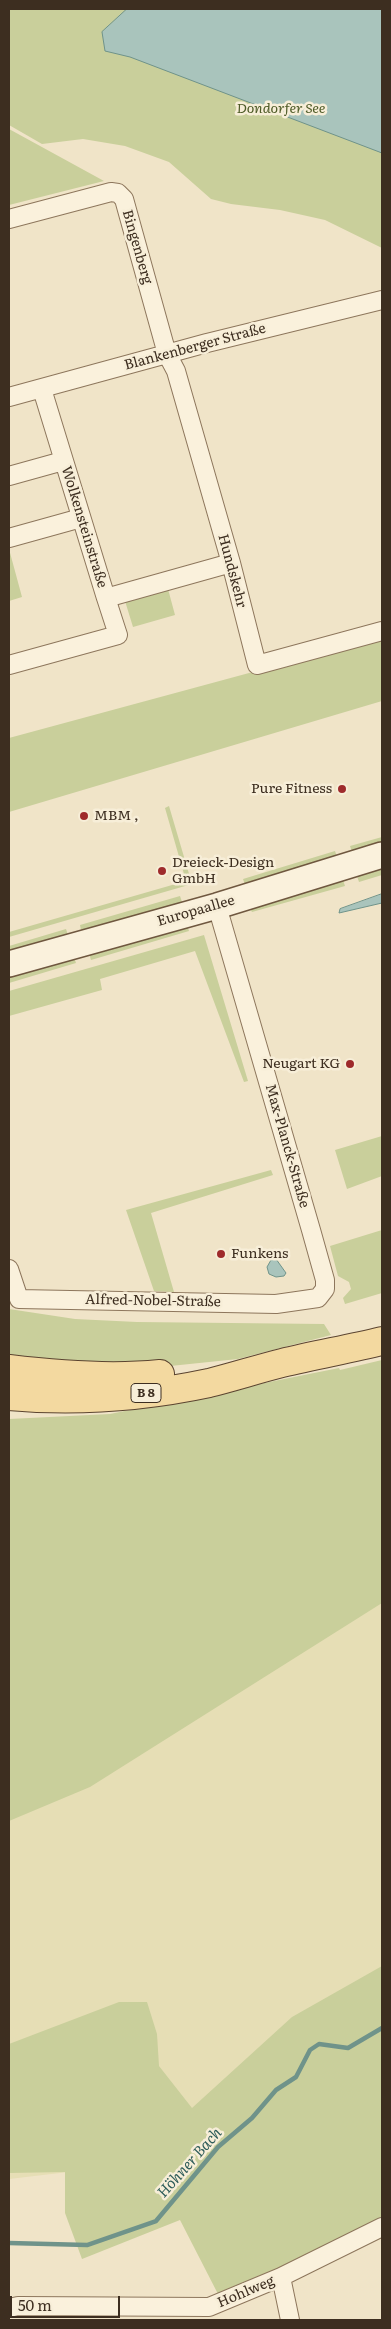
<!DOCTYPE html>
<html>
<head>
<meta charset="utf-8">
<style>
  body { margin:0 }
  #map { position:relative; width:391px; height:2329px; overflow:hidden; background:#f0e4c8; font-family:Literata,serif }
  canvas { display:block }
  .frame { position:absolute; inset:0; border:10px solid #3d2e20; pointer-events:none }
  .scale { position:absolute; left:10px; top:2296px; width:110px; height:22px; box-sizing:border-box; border:2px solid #3d2e20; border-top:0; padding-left:6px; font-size:15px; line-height:18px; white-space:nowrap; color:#3d2e20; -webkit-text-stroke:4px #f7eed8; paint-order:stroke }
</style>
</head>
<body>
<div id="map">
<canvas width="391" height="2329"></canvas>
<div class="frame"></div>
<div class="scale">50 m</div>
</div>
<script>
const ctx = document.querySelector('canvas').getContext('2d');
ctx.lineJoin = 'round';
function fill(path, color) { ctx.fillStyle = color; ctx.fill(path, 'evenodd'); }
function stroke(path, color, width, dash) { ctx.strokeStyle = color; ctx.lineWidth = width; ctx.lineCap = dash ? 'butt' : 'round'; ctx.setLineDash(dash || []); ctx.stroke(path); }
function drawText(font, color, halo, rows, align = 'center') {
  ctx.font = font + ' Literata,serif'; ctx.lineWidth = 5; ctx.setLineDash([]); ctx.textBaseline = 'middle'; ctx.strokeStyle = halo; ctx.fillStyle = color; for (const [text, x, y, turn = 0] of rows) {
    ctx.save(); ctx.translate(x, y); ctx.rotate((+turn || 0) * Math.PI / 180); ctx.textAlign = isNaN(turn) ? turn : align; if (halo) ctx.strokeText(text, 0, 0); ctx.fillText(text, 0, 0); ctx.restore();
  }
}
const farmland = new Path2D(`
  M 382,1372 L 382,1967 L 137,2164 L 9,2179 L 9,1449 Z`);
const green = new Path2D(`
  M 9,9 L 382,9 L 382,248 L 325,220 L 280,210 L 231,204 L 211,199 L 169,162 L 125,146 L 83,139 L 42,144 L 9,125 Z
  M 9,129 L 104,181 L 9,205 Z
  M 9,549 L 22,597 L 9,601 Z
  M 168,589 L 175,615 L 133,627 L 125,601 Z
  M 382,637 L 382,701 L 9,812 L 9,738 Z
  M 169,806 L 192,884 L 9,937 L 9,932 L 186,881 L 165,808 Z
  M 382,837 L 382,843 L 352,852 L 350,846 Z
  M 335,851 L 337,857 L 245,885 L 243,879 Z
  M 382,868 L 382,875 L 359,882 L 357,876 Z
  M 343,880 L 345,886 L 252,912 L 250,909 Z
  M 180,896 L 182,902 L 81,930 L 80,925 Z
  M 187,925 L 189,931 L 91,960 L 89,953 Z
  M 66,929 L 68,935 L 9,952 L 9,946 Z
  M 204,935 L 248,1081 L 244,1082 L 195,951 L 100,979 L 102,990 L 9,1016 L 9,991 Z
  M 74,957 L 76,963 L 9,983 L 9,976 Z
  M 382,1136 L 382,1176 L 347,1189 L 335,1150 Z
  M 271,1170 L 273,1175 L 151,1213 L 174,1292 L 154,1291 L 126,1210 Z
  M 382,1230 L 382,1293 L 345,1304 L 343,1298 L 351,1289 L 349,1282 L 338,1276 L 330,1246 Z
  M 9,1309 L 75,1319 L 137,1322 L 324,1324 L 331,1335 L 238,1359 L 151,1368 L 9,1357 Z
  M 382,1360 L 382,1603 L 90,1787 L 9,1821 L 9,1419 L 110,1414 L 339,1368 L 340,1370 Z
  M 382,1966 L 382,2227 L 218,2294 L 180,2220 L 82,2259 L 65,2213 L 65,2172 L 9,2173 L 9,2044 L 119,2002 L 147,2002 L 157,2034 L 159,2066 L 192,2108 L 292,2017 Z`);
const water = new Path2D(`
  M 127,9 L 382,9 L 382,153 L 130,57 L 105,51 L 102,32 Z
  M 382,894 L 382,903 L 339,913 L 340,909 Z
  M 276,1259 L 286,1273 L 284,1276 L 276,1277 L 269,1274 L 267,1267 L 271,1260 Z`);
const stream = new Path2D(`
  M 9,2243 L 87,2245 L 156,2221 L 218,2147 L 252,2118 L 276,2090 L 296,2077 L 310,2050 L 319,2044 L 348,2048 L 382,2028`);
const street = new Path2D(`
  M 9,219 L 111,192 L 118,193 L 124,199 L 167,354 L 176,371 L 231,563 L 257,665 L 382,631
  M 42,389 L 106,598 L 231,563
  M 9,397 L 207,343 L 382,300
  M 9,476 L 63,461
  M 9,538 L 81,518
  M 9,665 L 118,635 L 106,598
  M 9,1269 L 19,1299 L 276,1304 L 318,1298 L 325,1289 L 325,1280 L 311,1230 L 217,906
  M 281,2277 L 290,2320
  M 9,2308 L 18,2306 L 209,2307 L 281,2277 L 382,2227`);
const secondary = new Path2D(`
  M 9,964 L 217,906 L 382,855`);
const primary = new Path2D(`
  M 9,1369 C 58,1375 110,1379 160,1374
  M 9,1396 C 76,1402 143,1397 209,1383 C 233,1377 258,1369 282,1363 C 315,1355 349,1349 382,1341`);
const markers = [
  [342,789,5,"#9e2a2b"],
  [84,816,5,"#9e2a2b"],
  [162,871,5,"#9e2a2b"],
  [350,1064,5,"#9e2a2b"],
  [221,1254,5,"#9e2a2b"]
];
const shields = [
  [146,1393,30]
];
const shieldNames = [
  ["B 8",146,1393]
];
const parkNames = [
  ["Dondorfer See",281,109]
];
const streetNames = [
  ["Bingenberg",137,247,74],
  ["Blankenberger Straße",195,347,-15],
  ["Wolkensteinstraße",84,527,73],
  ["Hundskehr",232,571,75],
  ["Europaallee",196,911,-16],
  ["Max-Planck-Straße",287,1146,74],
  ["Alfred-Nobel-Straße",153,1301,1],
  ["Hohlweg",246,2292,-23]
];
const poiNames = [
  ["Pure Fitness",332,789,"right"],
  ["MBM ,",94,816],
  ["Dreieck-Design",172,863],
  ["GmbH",172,879],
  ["Neugart KG",340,1064,"right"],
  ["Funkens",231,1254]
];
const waterNames = [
  ["Höhner Bach",190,2163,-48]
];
fill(farmland, '#e6deb5');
fill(green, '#c9cf9b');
fill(water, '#a9c4bc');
stroke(water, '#6f938a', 1);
stroke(stream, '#6f938a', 4.5);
stroke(street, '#8d765c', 20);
stroke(secondary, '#6f573f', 28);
stroke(primary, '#5b4430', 30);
stroke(street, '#faf1dc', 18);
stroke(secondary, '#faf1dc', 25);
stroke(primary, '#f3d9a0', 28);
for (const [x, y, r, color] of markers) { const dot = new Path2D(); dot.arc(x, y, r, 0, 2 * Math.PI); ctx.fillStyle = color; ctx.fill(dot); stroke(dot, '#f7eed8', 2); }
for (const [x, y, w] of shields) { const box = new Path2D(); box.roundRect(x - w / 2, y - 9.5, w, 19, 4); ctx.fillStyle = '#f7eed8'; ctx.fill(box); stroke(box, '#3d2e20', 1); }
drawText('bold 12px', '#3d2e20', null, shieldNames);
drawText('italic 14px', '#4d5a26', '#f7eed8', parkNames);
drawText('14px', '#3d2e20', '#f7eed8', streetNames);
drawText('14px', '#3d2e20', '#f7eed8', poiNames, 'left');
drawText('italic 15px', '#2f5d5a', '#f7eed8', waterNames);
</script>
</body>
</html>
